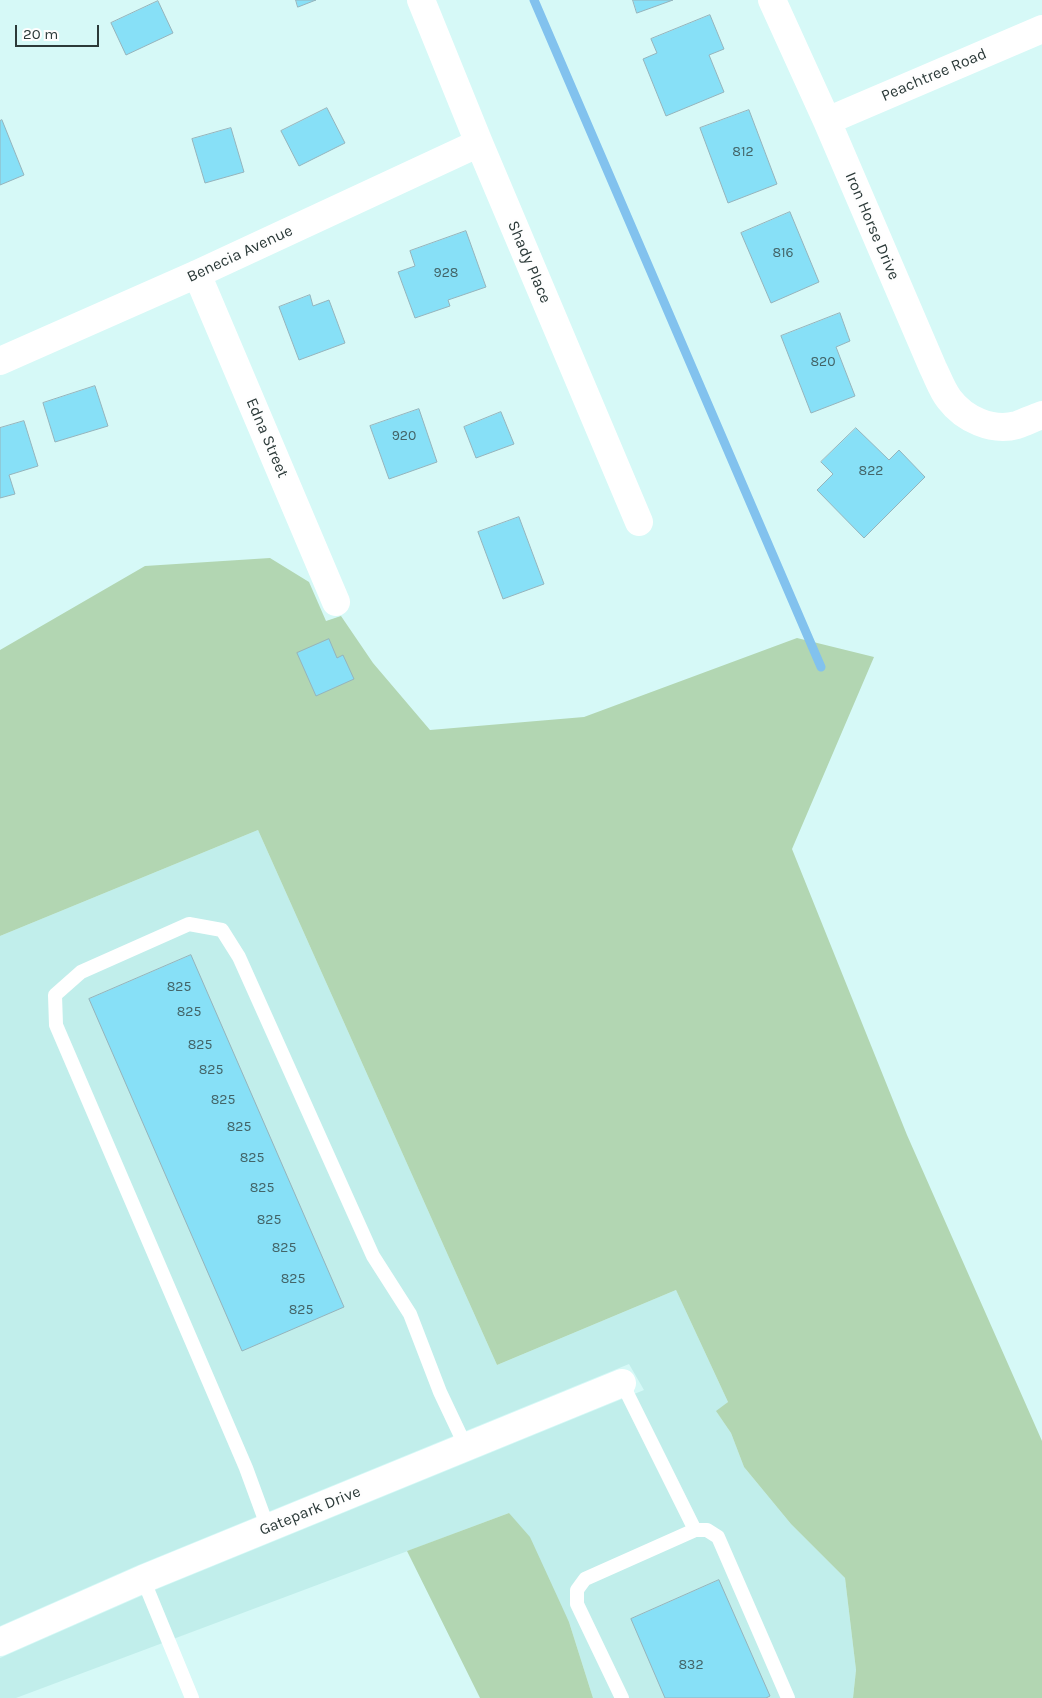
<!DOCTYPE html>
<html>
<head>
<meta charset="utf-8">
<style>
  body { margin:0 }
  #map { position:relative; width:1042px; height:1698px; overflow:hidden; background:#d6f9f7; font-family:Karla,sans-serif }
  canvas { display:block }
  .scale { position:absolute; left:15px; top:25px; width:84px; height:22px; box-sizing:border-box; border:2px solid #2c3a39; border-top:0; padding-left:6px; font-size:15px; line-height:18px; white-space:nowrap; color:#2c3a39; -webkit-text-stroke:4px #fefefe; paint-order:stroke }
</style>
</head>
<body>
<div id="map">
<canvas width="1042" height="1698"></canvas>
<div class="scale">20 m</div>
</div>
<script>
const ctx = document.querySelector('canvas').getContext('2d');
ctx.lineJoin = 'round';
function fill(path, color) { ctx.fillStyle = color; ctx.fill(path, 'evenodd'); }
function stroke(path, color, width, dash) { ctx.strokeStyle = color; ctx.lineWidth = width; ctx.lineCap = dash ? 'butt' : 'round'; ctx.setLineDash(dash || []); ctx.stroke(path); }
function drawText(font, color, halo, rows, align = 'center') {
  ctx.font = font + ' Karla,sans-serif'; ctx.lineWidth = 5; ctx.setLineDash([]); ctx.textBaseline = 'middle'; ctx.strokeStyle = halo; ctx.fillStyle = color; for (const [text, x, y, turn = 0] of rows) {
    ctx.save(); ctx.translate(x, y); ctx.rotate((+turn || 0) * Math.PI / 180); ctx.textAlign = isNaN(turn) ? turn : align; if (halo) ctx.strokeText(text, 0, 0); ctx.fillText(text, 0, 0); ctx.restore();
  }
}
const built = new Path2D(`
  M 258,830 L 497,1365 L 676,1290 L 728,1402 L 717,1412 L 731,1433 L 744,1467 L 791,1524 L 845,1578 L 856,1670 L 853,1698 L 593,1698 L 569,1622 L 509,1513 L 16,1698 L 0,1698 L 0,1658 L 150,1592 L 644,1390 L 629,1364 L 136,1566 L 0,1626 L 0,936 Z`);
const green = new Path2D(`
  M 270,558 L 309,582 L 326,621 L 341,616 L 373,663 L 430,730 L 584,717 L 797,638 L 874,657 L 792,849 L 907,1135 L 1042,1441 L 1042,1698 L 853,1698 L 856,1670 L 845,1578 L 791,1524 L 744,1467 L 731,1433 L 716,1411 L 728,1402 L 676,1290 L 497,1365 L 258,830 L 0,936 L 0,650 L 145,566 Z
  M 509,1513 L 530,1537 L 569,1622 L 593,1698 L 480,1698 L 407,1551 Z`);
const stream = new Path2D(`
  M 534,0 L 821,667`);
const building = new Path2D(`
  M 296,0 L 316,0 L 298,7 Z
  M 633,0 L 673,0 L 637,13 Z
  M 158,1 L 173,33 L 126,55 L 111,23 Z
  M 710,15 L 724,49 L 709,55 L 724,92 L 666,116 L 643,59 L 657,53 L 651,39 Z
  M 327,108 L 345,143 L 299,166 L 281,131 Z
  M 749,110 L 777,184 L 728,203 L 700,128 Z
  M 2,120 L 24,175 L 0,185 L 0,121 Z
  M 231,128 L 244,172 L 205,183 L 192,139 Z
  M 790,212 L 819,282 L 771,303 L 741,233 Z
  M 466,231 L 486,287 L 448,300 L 450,306 L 415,318 L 398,272 L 415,266 L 410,251 Z
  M 310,295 L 313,306 L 329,300 L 345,343 L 299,360 L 279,307 Z
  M 840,313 L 850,341 L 836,347 L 855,396 L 811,413 L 781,336 Z
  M 95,386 L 108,426 L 55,442 L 43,403 Z
  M 419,409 L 437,462 L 389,479 L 370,426 Z
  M 501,412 L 514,444 L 476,458 L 464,427 Z
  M 24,421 L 38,466 L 9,475 L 15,494 L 0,498 L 0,428 Z
  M 856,428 L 889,460 L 899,450 L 925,477 L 864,538 L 817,490 L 833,474 L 821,462 Z
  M 519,517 L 544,584 L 503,599 L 478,532 Z
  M 329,639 L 337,658 L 343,655 L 354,679 L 316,696 L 297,653 Z
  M 191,955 L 344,1307 L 242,1351 L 89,999 Z
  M 719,1580 L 770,1696 L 766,1698 L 665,1698 L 631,1619 Z`);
const lane = new Path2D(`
  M 622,1383 L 695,1530
  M 268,1528 L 246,1468 L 56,1025 L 55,995 L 81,972 L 189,924 L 222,930 L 239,957 L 373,1256 L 410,1314 L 440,1392 L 466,1447
  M 143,1579 L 192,1698
  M 622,1698 L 577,1604 L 577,1590 L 585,1579 L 695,1530 L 707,1530 L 718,1537 L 788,1698`);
const street = new Path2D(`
  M 421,0 L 479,143 L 639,522
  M 772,0 L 827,121 L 933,368 C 938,378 942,390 949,399 C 964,419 992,432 1017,425 C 1025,422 1034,418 1042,415
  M 827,121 L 1042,29
  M 197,274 L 336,602
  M 0,361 L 197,274 L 479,143
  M 0,1642 L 143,1579 L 622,1383`);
const numberNames = [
  ["812",743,152],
  ["816",783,253],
  ["928",446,273],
  ["820",823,362],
  ["920",404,436],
  ["822",871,471],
  ["825",179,987],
  ["825",189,1012],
  ["825",200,1045],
  ["825",211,1070],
  ["825",223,1100],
  ["825",239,1127],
  ["825",252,1158],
  ["825",262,1188],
  ["825",269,1220],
  ["825",284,1248],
  ["825",293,1279],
  ["825",301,1310],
  ["832",691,1665]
];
const streetNames = [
  ["Peachtree Road",934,75,-23],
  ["Iron Horse Drive",872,226,67],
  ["Benecia Avenue",240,254,-25],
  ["Shady Place",529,262,67],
  ["Edna Street",267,438,67],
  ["Gatepark Drive",310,1511,-22]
];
fill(built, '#c1eeeb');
fill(green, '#b2d6b2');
stroke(stream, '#82c2ee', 9);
fill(building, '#87e0f7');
stroke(building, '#95b4bc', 1);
stroke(lane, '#fff', 14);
stroke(street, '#fff', 28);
drawText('14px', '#436468', null, numberNames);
drawText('16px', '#2c3a39', '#fefefe', streetNames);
</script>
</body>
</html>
